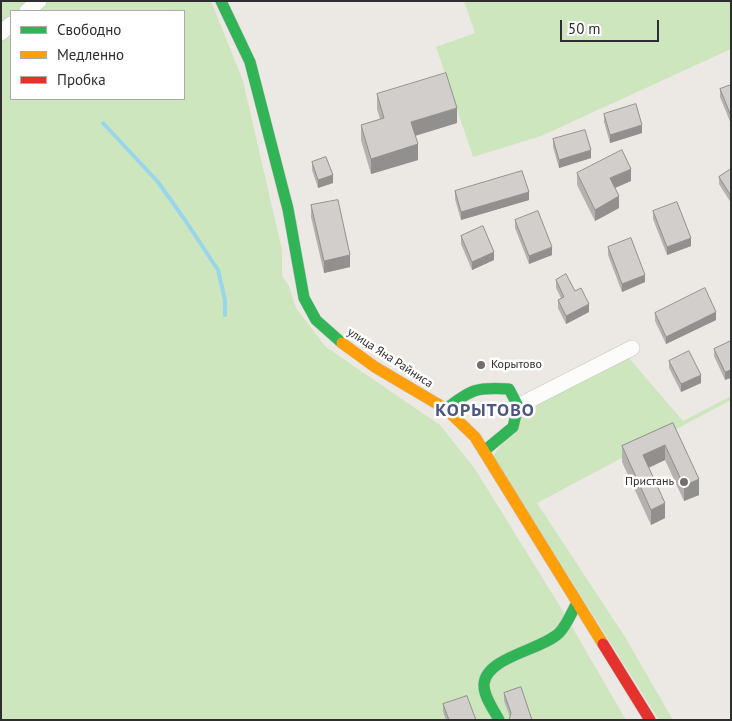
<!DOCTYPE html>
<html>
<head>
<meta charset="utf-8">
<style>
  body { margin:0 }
  #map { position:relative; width:732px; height:721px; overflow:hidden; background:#ece8e4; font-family:"PT Sans",sans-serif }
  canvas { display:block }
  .frame { position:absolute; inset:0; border:2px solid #2e2e2e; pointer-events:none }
  .legend { position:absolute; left:10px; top:10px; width:175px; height:90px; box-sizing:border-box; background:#fff; border:1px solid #ababab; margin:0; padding:6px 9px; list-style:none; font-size:15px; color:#2e2e2e }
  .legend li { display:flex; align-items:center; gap:10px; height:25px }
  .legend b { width:25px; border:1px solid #ababab }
  .scale { position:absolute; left:560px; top:20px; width:99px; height:22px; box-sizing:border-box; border:2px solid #2e2e2e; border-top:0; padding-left:6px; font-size:15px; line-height:18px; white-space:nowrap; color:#2e2e2e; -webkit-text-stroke:4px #fff; paint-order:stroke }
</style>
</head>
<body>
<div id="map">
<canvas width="732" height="721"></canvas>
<div class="frame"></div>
<ul class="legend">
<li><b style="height:6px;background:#30b455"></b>Свободно</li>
<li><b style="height:6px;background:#ff9f0a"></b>Медленно</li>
<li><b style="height:6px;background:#e5322d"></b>Пробка</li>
</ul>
<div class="scale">50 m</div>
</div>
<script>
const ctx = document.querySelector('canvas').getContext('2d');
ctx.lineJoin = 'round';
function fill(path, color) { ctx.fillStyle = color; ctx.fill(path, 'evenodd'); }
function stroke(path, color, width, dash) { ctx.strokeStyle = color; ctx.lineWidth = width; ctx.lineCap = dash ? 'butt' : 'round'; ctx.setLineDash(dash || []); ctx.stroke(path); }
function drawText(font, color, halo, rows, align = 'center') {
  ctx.font = font + ' "PT Sans",sans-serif'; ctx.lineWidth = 5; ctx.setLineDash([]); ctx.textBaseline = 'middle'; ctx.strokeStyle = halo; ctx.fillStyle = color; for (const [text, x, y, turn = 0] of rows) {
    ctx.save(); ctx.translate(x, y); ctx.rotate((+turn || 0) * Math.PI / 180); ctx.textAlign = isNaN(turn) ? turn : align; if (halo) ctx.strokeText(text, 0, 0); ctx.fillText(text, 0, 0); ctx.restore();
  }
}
const green = new Path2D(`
  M 1,1 L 211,1 L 243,81 L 282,250 L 282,276 L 289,286 L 296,308 L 326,347 L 440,425 L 475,469 L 561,608 L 626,720 L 1,720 ZM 11,11 L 184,11 L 184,99 L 11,99 Z
  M 464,1 L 731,1 L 731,49 L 541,136 L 473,157 L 436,47 L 475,33 Z
  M 628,357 L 683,421 L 731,396 L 731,400 L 537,503 L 625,637 L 673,720 L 659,720 L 493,456 L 526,411 Z`);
const stream = new Path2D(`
  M 103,123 L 158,182 L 185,220 L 218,270 L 225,300 L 225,315`);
const street = new Path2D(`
  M 27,11 L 39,1
  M 1,33 L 11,24
  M 518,406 L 632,348`);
const fast = new Path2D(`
  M 221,1 L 250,62 L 288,209 L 304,298 L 316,320 L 342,343
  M 446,409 C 471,389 477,387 509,389 L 518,406 L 513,427 L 484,451
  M 499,720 C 494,710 483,696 484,684 C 486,657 542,650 559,633 C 567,625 571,613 577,603`);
const slow = new Path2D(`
  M 342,343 L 375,367 L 446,409 L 475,437 L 603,644`);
const jam = new Path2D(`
  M 603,644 L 650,720`);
const wall = new Path2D(`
  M 731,85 L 731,124 L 720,97 L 720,89 Z
  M 377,94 L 457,123 L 415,136 L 418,160 L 371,174 L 361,140 L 361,125 L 380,119 L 377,109 Z
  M 604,114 L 642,133 L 610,143 L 604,122 Z
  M 553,139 L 591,158 L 559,168 L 553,147 Z
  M 312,162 L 333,183 L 318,188 L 312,170 Z
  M 731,169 L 731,203 L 719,184 L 719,177 Z
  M 577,173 L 631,181 L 615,188 L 619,208 L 595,221 L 577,185 Z
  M 455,191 L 529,200 L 461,220 L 455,199 Z
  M 311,205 L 350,267 L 324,273 L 311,217 Z
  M 653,211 L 691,246 L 667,255 L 653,219 Z
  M 515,220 L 552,255 L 529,264 L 515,228 Z
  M 461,236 L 494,260 L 472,270 L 461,244 Z
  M 608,247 L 645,282 L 622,292 L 608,255 Z
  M 556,280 L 575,291 L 589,312 L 566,324 L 558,308 L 558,300 L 561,298 L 556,288 Z
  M 655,313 L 716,320 L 666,344 L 655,321 Z
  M 731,341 L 725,380 L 714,356 L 714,349 Z
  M 669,361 L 701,383 L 681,392 L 669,368 Z
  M 673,423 L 699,495 L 684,501 L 665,460 L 649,468 L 665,518 L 651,525 L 622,462 L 622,446 Z
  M 504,693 L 532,720 L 510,719 L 510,717 L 504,701 Z
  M 443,704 L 476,720 L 446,720 L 443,712 Z`);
const shadedWall = new Path2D(`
  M 457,108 L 457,123 L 411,137 L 411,122 Z
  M 642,125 L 642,133 L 610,143 L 610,135 Z
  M 418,144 L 418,160 L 371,174 L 371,159 Z
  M 591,150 L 591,158 L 559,168 L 559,160 Z
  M 631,169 L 631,181 L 610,190 L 610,178 Z
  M 333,175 L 333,183 L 318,188 L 318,180 Z
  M 529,192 L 529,200 L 461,220 L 461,212 Z
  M 619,196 L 619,208 L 595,221 L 595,210 Z
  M 691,238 L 691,246 L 667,255 L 667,247 Z
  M 552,247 L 552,255 L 529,264 L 529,256 Z
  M 494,252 L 494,260 L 472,270 L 472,262 Z
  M 350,255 L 350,267 L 324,273 L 324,261 Z
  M 645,275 L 645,282 L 622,292 L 622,284 Z
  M 589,304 L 589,312 L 566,324 L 566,316 Z
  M 716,312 L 716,320 L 666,344 L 666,337 Z
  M 731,370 L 731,378 L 725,380 L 725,372 Z
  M 701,375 L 701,383 L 681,392 L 681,384 Z
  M 665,445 L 665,460 L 643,470 L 643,455 Z
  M 699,479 L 699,495 L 684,501 L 684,486 Z
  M 665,503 L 665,518 L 651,525 L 651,510 Z`);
const building = new Path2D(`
  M 446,73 L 457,108 L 411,122 L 418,144 L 371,159 L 361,125 L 384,118 L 377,94 Z
  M 731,85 L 731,116 L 720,89 Z
  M 636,104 L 642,125 L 610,135 L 604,114 Z
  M 585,130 L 591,150 L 559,160 L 553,139 Z
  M 622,150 L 631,169 L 610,178 L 619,196 L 595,210 L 577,173 Z
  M 326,157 L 333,175 L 318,180 L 312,162 Z
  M 731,169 L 731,196 L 719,177 Z
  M 522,171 L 529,192 L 461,212 L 455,191 Z
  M 338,200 L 350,255 L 324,261 L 311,205 Z
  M 677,202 L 691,238 L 667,247 L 653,211 Z
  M 538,211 L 552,247 L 529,256 L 515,220 Z
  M 483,226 L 494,252 L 472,262 L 461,236 Z
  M 631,238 L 645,275 L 622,284 L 608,247 Z
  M 566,274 L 575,291 L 581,288 L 589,304 L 566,316 L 558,300 L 564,297 L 556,280 Z
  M 705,288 L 716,312 L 666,337 L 655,313 Z
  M 731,341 L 731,370 L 725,372 L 714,349 Z
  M 689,351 L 701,375 L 681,384 L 669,361 Z
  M 673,423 L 699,479 L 684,486 L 665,445 L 643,455 L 665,503 L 651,510 L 622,446 Z
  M 521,687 L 532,720 L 509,720 L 511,713 L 504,693 Z
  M 467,696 L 476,720 L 449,720 L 443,704 Z`);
const markers = [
  [481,365,5,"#706f6e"],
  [684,482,5,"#706f6e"]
];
const streetNames = [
  ["улица Яна Райниса",390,358,33]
];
const poiNames = [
  ["Корытово",491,365],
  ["Пристань",674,482,"right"]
];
const districtNames = [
  ["КОРЫТОВО",485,411]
];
fill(green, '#cee6be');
stroke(stream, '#99d6ec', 4);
stroke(street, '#c5c4c5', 16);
stroke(fast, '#c5c4c5', 12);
stroke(slow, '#c5c4c5', 12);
stroke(jam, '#c5c4c5', 12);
stroke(street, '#fcfcfb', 15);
stroke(fast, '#30b455', 11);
stroke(slow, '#ff9f0a', 11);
stroke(jam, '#e5322d', 11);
fill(wall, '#b4b1af');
fill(shadedWall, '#92908e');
fill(building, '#d1cecb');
stroke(building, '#92908e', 1);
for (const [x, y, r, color] of markers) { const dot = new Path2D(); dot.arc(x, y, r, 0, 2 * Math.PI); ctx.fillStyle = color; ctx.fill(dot); stroke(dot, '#fff', 2); }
drawText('12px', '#2e2e2e', '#fff', streetNames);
drawText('12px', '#2e2e2e', '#fff', poiNames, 'left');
ctx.letterSpacing = '1px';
drawText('bold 18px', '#4d5680', '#fff', districtNames);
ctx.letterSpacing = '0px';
</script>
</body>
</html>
